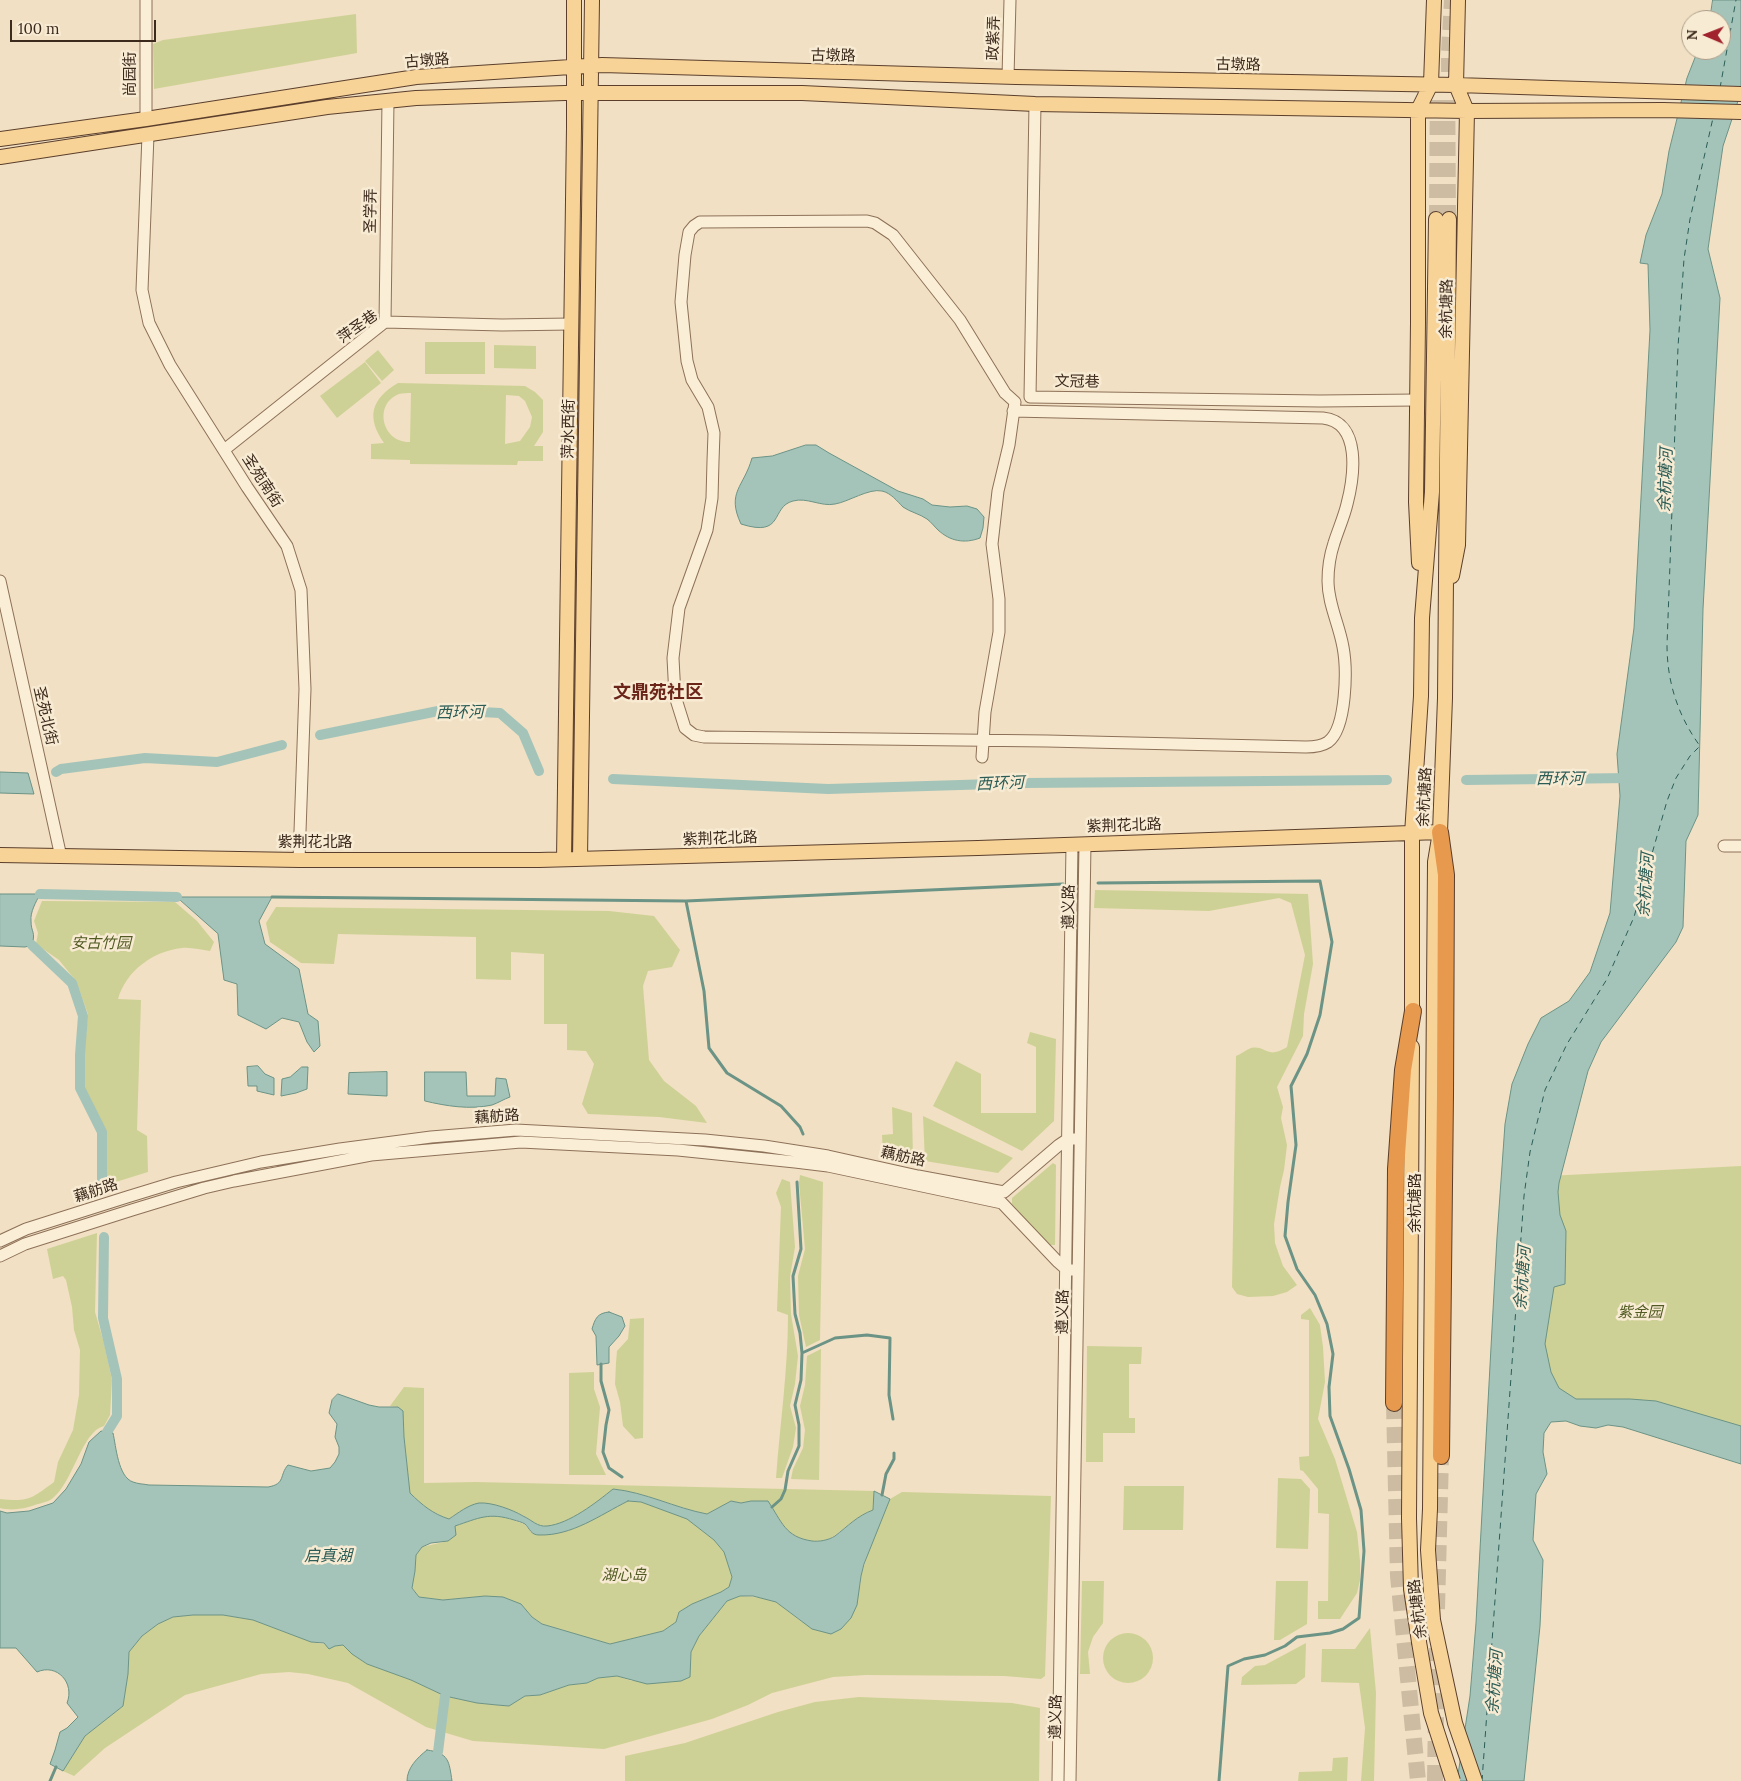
<!DOCTYPE html>
<html>
<head>
<meta charset="utf-8">
<style>
  body { margin:0 }
  #map { position:relative; width:1741px; height:1781px; overflow:hidden; background:#f1e0c3; font-family:Lora,serif }
  canvas { display:block }
  .north { position:absolute; left:1681px; top:10px; width:50px; height:50px; box-sizing:border-box; background:#f8ebd3; border:1px solid #ad9e8a; border-radius:50%; rotate:271deg; font-size:14px; font-weight:700; line-height:20px; text-align:center; color:#3c2a1d }
  .north::after { content:''; display:block; margin:auto; width:18px; height:22px; background:#a1232d; clip-path:polygon(50% 0,100% 100%,50% 72%,0 100%) }
  .scale { position:absolute; left:10px; top:20px; width:146px; height:22px; box-sizing:border-box; border:2px solid #3c2a1d; border-top:0; padding-left:6px; font-size:15px; line-height:18px; white-space:nowrap; color:#3c2a1d; -webkit-text-stroke:4px #f8ebd3; paint-order:stroke }
</style>
</head>
<body>
<div id="map">
<canvas width="1741" height="1781"></canvas>
<div class="north">N</div>
<div class="scale">100 m</div>
</div>
<script>
const ctx = document.querySelector('canvas').getContext('2d');
ctx.lineJoin = 'round';
function fill(path, color) { ctx.fillStyle = color; ctx.fill(path, 'evenodd'); }
function stroke(path, color, width, dash) { ctx.strokeStyle = color; ctx.lineWidth = width; ctx.lineCap = dash ? 'butt' : 'round'; ctx.setLineDash(dash || []); ctx.stroke(path); }
function drawText(font, color, halo, rows, align = 'center') {
  ctx.font = font + ' Lora,"Noto Sans SC",serif'; ctx.lineWidth = 5; ctx.setLineDash([]); ctx.textBaseline = 'middle'; ctx.strokeStyle = halo; ctx.fillStyle = color; for (const [text, x, y, turn = 0] of rows) {
    ctx.save(); ctx.translate(x, y); ctx.rotate((+turn || 0) * Math.PI / 180); ctx.textAlign = isNaN(turn) ? turn : align; if (halo) ctx.strokeText(text, 0, 0); ctx.fillText(text, 0, 0); ctx.restore();
  }
}
const green = new Path2D(`
  M 356,14 L 357,53 L 154,89 L 153,44 L 163,40 Z
  M 425,342 L 485,342 L 485,374 L 425,374 Z
  M 494,345 L 536,346 L 536,369 L 494,368 Z
  M 378,350 L 394,370 L 382,381 L 365,361 Z
  M 365,362 L 381,383 L 337,418 L 320,396 Z
  M 398,383 L 525,386 L 535,392 L 543,400 L 543,432 L 534,446 L 543,446 L 543,461 L 518,461 L 517,465 L 410,464 L 410,460 L 371,459 L 371,444 L 384,443 C 366,417 371,399 398,383 ZM 411,393 L 410,442 C 382,443 373,404 399,394 C 402,393 408,393 411,393 ZM 506,395 L 519,396 L 525,401 L 532,417 L 530,427 L 520,441 L 505,444 Z
  M 1095,890 L 1308,894 L 1313,964 L 1304,1014 L 1303,1036 L 1277,1087 L 1283,1107 L 1281,1118 L 1287,1145 L 1284,1170 L 1280,1187 L 1274,1224 L 1275,1243 L 1283,1266 L 1297,1285 L 1287,1292 L 1273,1296 L 1248,1297 L 1237,1294 L 1232,1287 L 1236,1056 C 1241,1054 1246,1050 1251,1048 C 1267,1045 1266,1060 1287,1047 L 1305,955 L 1291,903 L 1279,898 L 1209,911 L 1094,908 Z
  M 42,901 L 175,902 L 197,921 L 214,942 L 210,951 C 201,950 191,947 182,948 C 153,951 126,971 118,999 L 141,1000 L 137,1130 L 147,1136 L 148,1172 L 106,1185 L 106,1131 L 83,1087 L 84,1056 L 88,1014 L 76,981 L 59,960 L 36,944 L 38,933 L 34,921 Z
  M 276,907 L 609,911 L 654,916 L 680,950 L 672,967 L 648,971 L 643,986 L 649,1060 L 664,1081 L 696,1106 L 707,1123 L 659,1117 L 588,1114 L 582,1104 L 594,1064 L 586,1051 L 567,1050 L 567,1024 L 544,1024 L 544,954 L 511,952 L 511,980 L 476,979 L 476,937 L 338,934 L 334,964 L 301,963 L 270,942 L 266,923 Z
  M 1030,1032 L 1056,1039 L 1054,1121 L 1022,1151 L 933,1106 L 956,1061 L 981,1074 L 981,1113 L 1036,1113 L 1036,1047 L 1027,1043 Z
  M 892,1107 L 912,1113 L 913,1159 L 883,1154 L 882,1135 L 893,1134 Z
  M 923,1116 L 1013,1158 L 998,1173 L 925,1161 Z
  M 1053,1163 L 1056,1165 L 1055,1245 L 1048,1245 L 1012,1204 L 1012,1198 Z
  M 1741,1166 L 1741,1437 L 1570,1403 L 1533,1380 L 1548,1176 Z
  M 800,1175 L 823,1182 L 820,1340 L 806,1347 L 799,1315 L 798,1276 L 805,1249 L 799,1183 Z
  M 782,1179 L 790,1182 L 795,1247 L 790,1277 L 791,1314 L 798,1356 L 795,1384 L 790,1406 L 796,1428 L 793,1447 L 782,1478 L 776,1478 C 780,1424 788,1370 788,1315 L 777,1311 L 781,1207 L 776,1193 Z
  M 97,1233 L 95,1312 L 104,1343 L 112,1380 L 110,1415 L 104,1426 C 82,1431 73,1482 53,1498 C 49,1502 40,1503 35,1505 C 24,1509 11,1511 0,1508 L 0,1499 C 29,1502 31,1499 54,1482 L 58,1462 L 73,1430 L 79,1395 L 80,1350 L 74,1330 L 72,1307 L 66,1280 L 63,1276 L 53,1279 L 47,1249 Z
  M 1310,1308 L 1320,1325 L 1323,1347 L 1325,1382 L 1318,1419 L 1335,1459 L 1357,1532 L 1360,1561 L 1360,1580 L 1357,1593 L 1340,1619 L 1318,1619 L 1318,1601 L 1328,1601 L 1329,1514 L 1318,1513 L 1318,1489 L 1303,1471 L 1300,1470 L 1299,1457 L 1309,1456 L 1309,1320 L 1301,1319 L 1301,1315 Z
  M 644,1318 L 643,1438 L 635,1439 L 623,1426 L 620,1402 L 615,1384 L 616,1363 L 617,1351 L 628,1339 L 630,1319 Z
  M 1087,1346 L 1142,1347 L 1141,1364 L 1129,1364 L 1129,1418 L 1135,1418 L 1135,1433 L 1103,1433 L 1103,1462 L 1086,1462 Z
  M 821,1349 L 819,1480 L 791,1479 L 793,1469 L 803,1448 L 805,1430 L 800,1406 L 805,1385 L 807,1356 Z
  M 594,1372 L 594,1389 L 600,1407 L 596,1454 L 606,1475 L 569,1475 L 569,1373 Z
  M 404,1387 L 424,1388 L 424,1483 L 475,1482 L 874,1491 L 873,1510 C 857,1516 848,1526 834,1536 C 828,1540 819,1542 812,1541 C 789,1538 782,1526 772,1507 L 751,1501 L 741,1503 L 731,1501 L 707,1514 C 676,1508 645,1492 614,1489 C 597,1502 569,1524 548,1526 C 537,1527 532,1521 524,1516 C 518,1513 511,1511 506,1509 C 480,1500 470,1503 449,1519 C 433,1514 422,1505 410,1493 L 404,1437 L 404,1421 L 398,1407 L 390,1406 Z
  M 1278,1478 L 1301,1479 L 1310,1489 L 1308,1549 L 1276,1548 Z
  M 1124,1486 L 1184,1486 L 1183,1530 L 1123,1530 Z
  M 902,1492 L 1051,1496 L 1045,1676 L 1041,1679 L 1004,1676 L 866,1675 L 833,1677 L 772,1693 L 748,1705 L 712,1719 L 604,1749 L 473,1741 L 426,1727 L 348,1683 L 308,1674 L 289,1672 L 261,1674 L 185,1695 L 105,1748 L 74,1776 L 63,1771 L 85,1736 L 123,1706 L 128,1674 L 129,1652 L 142,1636 L 158,1624 L 173,1617 L 193,1615 L 223,1615 L 253,1620 L 311,1642 L 335,1646 L 343,1645 L 352,1654 L 367,1664 L 411,1680 L 445,1696 L 477,1703 L 497,1705 L 509,1706 L 525,1696 L 540,1695 L 569,1685 L 587,1683 L 598,1678 L 617,1676 L 632,1681 L 691,1667 L 691,1652 L 699,1636 L 727,1601 L 740,1596 L 765,1598 L 776,1602 L 802,1622 L 860,1586 L 861,1576 L 870,1547 L 882,1517 L 890,1499 Z
  M 628,1501 L 641,1502 L 687,1519 L 714,1540 L 724,1552 L 732,1577 L 729,1587 L 721,1592 L 692,1604 L 679,1612 L 676,1622 L 663,1631 L 610,1644 L 542,1624 L 532,1617 L 521,1604 L 485,1596 L 443,1600 L 419,1597 L 412,1587 L 415,1571 L 416,1555 L 422,1547 L 448,1541 L 455,1535 L 455,1526 L 487,1515 L 504,1517 L 524,1524 L 531,1532 L 561,1532 L 573,1529 Z
  M 1082,1581 L 1104,1581 L 1103,1623 L 1093,1637 L 1088,1652 L 1090,1674 L 1080,1674 Z
  M 1276,1581 L 1308,1581 L 1307,1624 L 1280,1640 L 1274,1640 Z
  M 1370,1628 L 1376,1693 L 1374,1781 L 1361,1781 L 1365,1728 L 1359,1683 L 1321,1682 L 1322,1649 L 1355,1649 Z
  M1103 1658a25 25 0 1 1 50 0a25 25 0 1 1-50 0Z
  M 1306,1643 L 1305,1677 L 1296,1684 L 1241,1685 L 1242,1677 L 1255,1666 L 1265,1665 Z
  M 859,1697 L 1012,1703 L 1040,1708 L 1039,1781 L 625,1781 L 625,1756 L 685,1743 L 778,1712 L 815,1702 Z
  M 1348,1757 L 1347,1781 L 1298,1781 L 1299,1772 L 1332,1771 L 1333,1758 Z`);
const water = new Path2D(`
  M 1713,0 L 1741,0 L 1741,92 L 1723,146 L 1708,249 L 1720,298 L 1703,609 L 1698,815 L 1686,841 L 1683,927 L 1676,942 L 1601,1042 L 1588,1071 L 1559,1183 L 1558,1192 L 1560,1215 L 1566,1231 L 1565,1284 L 1554,1287 L 1545,1344 L 1551,1372 L 1559,1388 L 1576,1399 L 1630,1399 L 1656,1401 L 1741,1426 L 1741,1464 L 1623,1427 L 1608,1425 L 1596,1428 L 1580,1426 L 1566,1421 L 1551,1422 L 1544,1433 L 1543,1452 L 1547,1474 L 1536,1494 L 1533,1540 L 1543,1560 L 1540,1626 L 1524,1781 L 1457,1781 L 1470,1696 L 1476,1623 L 1497,1237 L 1505,1124 L 1512,1084 L 1528,1044 L 1541,1018 L 1569,1001 L 1590,972 L 1610,913 L 1620,796 L 1617,754 L 1634,628 L 1650,330 L 1648,264 L 1640,263 L 1646,235 L 1662,194 L 1669,151 L 1687,78 L 1698,50 L 1721,50 L 1721,20 L 1710,20 Z
  M 806,445 L 816,445 L 829,453 L 898,491 L 923,499 L 932,505 L 950,507 L 967,506 L 977,509 L 984,517 L 983,528 L 980,538 C 964,544 950,541 938,530 C 934,526 931,522 927,519 C 920,514 910,512 903,507 C 897,501 891,493 882,491 C 869,488 848,502 835,504 C 821,507 807,497 793,501 C 770,507 785,538 741,524 C 726,492 744,487 752,458 L 772,456 Z
  M 0,772 L 28,773 L 34,794 L 0,793 Z
  M 0,894 L 40,894 C 36,902 30,912 31,921 C 31,933 36,931 32,945 L 25,947 L 0,946 Z
  M 177,897 L 272,897 L 259,921 L 265,944 L 299,969 L 308,1014 L 318,1021 L 320,1046 L 314,1052 L 307,1042 L 299,1022 L 282,1018 L 266,1029 L 238,1015 L 237,984 L 224,980 L 218,934 Z
  M 258,1066 L 265,1074 L 274,1078 L 274,1095 L 257,1091 L 257,1086 L 248,1086 L 247,1067 Z
  M 302,1067 L 308,1067 L 307,1089 L 296,1093 L 281,1096 L 282,1079 L 290,1077 Z
  M 387,1072 L 387,1096 L 348,1094 L 349,1073 Z
  M 425,1072 L 466,1072 L 467,1096 L 495,1096 L 496,1078 L 506,1079 L 510,1097 C 504,1099 498,1103 492,1105 C 470,1110 446,1106 425,1101 Z
  M 609,1312 L 622,1317 L 625,1326 L 619,1336 L 609,1347 L 609,1363 L 597,1365 L 596,1336 L 592,1329 C 595,1319 597,1313 609,1312 Z
  M 338,1394 L 369,1405 L 379,1407 L 398,1407 L 403,1411 L 404,1437 L 410,1493 C 422,1505 433,1514 449,1519 C 458,1513 468,1505 479,1503 C 492,1502 513,1510 523,1516 C 532,1520 537,1527 547,1526 C 569,1524 597,1502 613,1489 C 645,1492 675,1508 707,1514 L 731,1501 L 741,1503 L 751,1501 L 768,1501 C 782,1522 785,1537 812,1541 C 819,1542 829,1540 835,1536 C 848,1526 857,1516 873,1510 L 874,1491 L 890,1499 L 864,1564 L 861,1576 L 857,1605 L 851,1618 L 841,1629 L 831,1634 L 812,1629 L 776,1602 L 753,1596 L 740,1596 L 727,1601 L 699,1636 L 691,1652 L 690,1677 L 681,1681 L 647,1684 L 617,1676 L 598,1678 L 587,1683 L 569,1685 L 540,1695 L 525,1696 L 509,1706 L 497,1705 L 477,1703 L 445,1696 L 411,1680 L 367,1664 L 352,1654 L 343,1645 L 335,1646 L 329,1649 L 324,1643 L 311,1642 L 253,1620 L 223,1615 L 193,1615 L 173,1617 L 158,1624 L 142,1636 L 129,1652 L 128,1674 L 123,1706 L 85,1736 L 63,1771 L 50,1764 L 55,1750 L 60,1732 L 67,1728 L 78,1717 L 67,1703 C 75,1683 57,1663 37,1672 L 16,1648 L 0,1648 L 0,1511 L 7,1513 L 29,1511 L 53,1503 L 66,1489 L 81,1464 L 89,1442 L 101,1431 L 113,1433 C 116,1446 118,1477 133,1482 C 138,1484 144,1484 149,1485 L 268,1487 C 286,1484 279,1475 288,1465 L 311,1471 L 330,1468 L 335,1462 L 339,1454 L 339,1447 L 335,1437 L 337,1424 L 329,1413 L 332,1400 ZM 628,1501 L 641,1502 L 687,1519 L 714,1540 L 724,1552 L 732,1577 L 729,1587 L 721,1592 L 692,1604 L 679,1612 L 676,1622 L 663,1631 L 610,1644 L 542,1624 L 532,1617 L 521,1604 L 503,1597 L 485,1596 L 443,1600 L 419,1597 L 412,1588 L 415,1571 L 416,1555 L 422,1547 L 431,1543 L 448,1541 L 456,1535 L 455,1526 C 479,1518 489,1512 514,1520 C 517,1521 522,1522 525,1524 C 530,1529 531,1535 539,1535 C 572,1536 600,1515 628,1501 Z
  M 427,1750 C 449,1753 449,1761 452,1781 L 407,1781 C 407,1768 417,1758 427,1750 Z`);
const stream = new Path2D(`
  M 1098,883 L 1320,881 L 1332,942 L 1320,1015 L 1307,1054 L 1291,1086 L 1296,1145 L 1288,1202 L 1285,1236 L 1297,1269 L 1315,1295 L 1327,1324 L 1333,1354 L 1329,1387 L 1330,1416 L 1349,1469 L 1361,1510 L 1364,1551 L 1359,1618 L 1343,1629 L 1330,1633 L 1297,1637 L 1285,1646 L 1265,1655 L 1244,1659 L 1228,1666 L 1219,1781
  M 272,897 L 686,901 L 1063,884
  M 686,901 L 704,991 L 709,1048 L 727,1073 L 781,1106 L 800,1127 L 803,1134
  M 802,1353 L 835,1338 L 867,1335 L 890,1338 L 889,1395 L 893,1419
  M 601,1364 L 601,1381 L 609,1410 L 606,1425 L 603,1452 L 609,1468 L 622,1477
  M 882,1495 L 886,1474 L 894,1459 L 894,1453
  M 772,1507 L 781,1499 L 785,1490 L 788,1471 L 799,1446 L 799,1425 L 795,1405 L 801,1380 L 802,1353 L 800,1333 L 795,1314 L 793,1276 L 801,1249 L 797,1182
  M 50,1781 L 56,1767`);
const canal = new Path2D(`
  M 320,735 L 443,710 L 500,713 L 523,733 L 539,771
  M 56,772 L 61,769 L 145,758 L 217,762 L 282,745
  M 613,779 L 828,789 L 1026,783 L 1387,780
  M 1466,780 L 1630,778
  M 40,894 L 177,897
  M 32,945 L 72,983 L 83,1016 L 80,1055 L 80,1088 L 102,1132 L 102,1189
  M 104,1237 L 103,1318 L 117,1379 L 117,1416 L 107,1432
  M 438,1752 L 445,1696`);
const ferry = new Path2D(`
  M 1720,88 L 1736,0
  M 1482,1781 L 1524,1196 L 1530,1152 L 1545,1090 L 1567,1044 L 1607,979 L 1634,917 L 1667,801 L 1676,778 L 1690,756 L 1700,746 C 1678,716 1667,682 1667,645 L 1678,347 L 1684,259 L 1690,219 L 1713,118`);
const majorTunnel = new Path2D(`
  M 1436,219 L 1437,73
  M 1449,219 L 1448,52 L 1451,0`);
const highwayTunnel = new Path2D(`
  M 1394,1403 L 1398,1576 L 1418,1781
  M 1437,1609 L 1441,1456
  M 1435,1781 L 1437,1648`);
const minor = new Path2D(`
  M 1008,77 L 1010,0
  M 1035,104 L 1030,397 L 1320,401 L 1417,400
  M 146,119 L 146,0
  M 148,135 L 142,290 L 149,323 L 170,365 L 247,487 L 287,546 L 301,590 L 305,689 L 299,860
  M 385,322 L 388,101
  M 224,450 L 385,322 L 502,325 L 571,324
  M 0,581 L 61,857
  M 982,757 L 985,712 L 999,632 L 999,599 L 992,544 L 998,491 L 1009,445 L 1015,402 L 1005,393 L 960,320 L 893,235 L 875,223 L 867,221 L 700,222 L 694,226 L 689,232 L 685,255 L 681,302 L 687,361 L 692,380 L 708,407 L 714,433 L 713,461 L 712,498 L 707,530 L 679,608 L 673,658 L 675,696 L 685,728 L 694,735 L 704,737 L 1047,741 L 1306,747 C 1314,747 1322,746 1328,742 C 1347,728 1347,668 1343,647 C 1339,624 1328,604 1328,581 C 1328,568 1330,555 1334,543 C 1338,530 1344,517 1347,504 C 1354,477 1362,422 1323,418 L 1013,411
  M 1724,846 L 1741,846
  M 0,1241 L 26,1229 L 127,1197 L 176,1182 L 261,1162 L 340,1149 L 431,1137 L 516,1130 L 705,1140 L 764,1146 L 828,1156 L 918,1176 L 1004,1192 L 1059,1145 L 1068,1139 L 1080,1139
  M 0,1256 L 25,1244 L 132,1210 L 204,1188 L 234,1181 L 371,1155 L 521,1142 L 678,1150 L 795,1162 L 828,1166 L 1002,1203 L 1058,1262 L 1067,1270 L 1078,1270
  M 1058,1781 L 1072,844
  M 1070,1781 L 1085,844`);
const major = new Path2D(`
  M 0,139 L 146,119 L 416,77 L 602,65 L 1016,77 L 1456,85 L 1741,94
  M 0,157 L 327,107 L 416,98 L 565,93 L 802,93 L 1035,104 L 1467,111 L 1663,110 L 1741,112
  M 1419,563 L 1416,502 L 1418,322 L 1418,110 L 1431,84 L 1434,0
  M 1452,576 L 1458,545 L 1467,111 L 1456,85 L 1458,0
  M 0,855 L 299,860 L 539,860 L 978,848 L 1440,832
  M 564,859 L 574,127 L 574,0
  M 580,859 L 592,0
  M 1412,1020 L 1412,834 L 1421,696 L 1422,618 L 1432,492 L 1436,219
  M 1412,1047 L 1409,1518 L 1411,1589 L 1419,1642
  M 1433,1620 L 1428,1550 L 1430,1509 L 1435,862 L 1440,832 L 1445,698 L 1449,219`);
const highway = new Path2D(`
  M 1440,832 L 1446,875 L 1445,1095 L 1441,1456
  M 1394,1403 L 1396,1169 L 1403,1070 L 1413,1011`);
const majorBridge = new Path2D(`
  M 1433,1620 L 1455,1723 L 1475,1781
  M 1419,1642 L 1431,1713 L 1453,1781`);
const streetNames = [
  ["政紫弄",994,38,-88],
  ["古墩路",833,56,1],
  ["古墩路",427,61,-5],
  ["古墩路",1238,65,1],
  ["尚园街",131,74,-90],
  ["圣学弄",371,211,-89],
  ["余杭塘路",1447,309,-89],
  ["萍圣巷",358,327,-35],
  ["文冠巷",1077,382,1],
  ["萍水西街",569,429,-89],
  ["圣苑南街",262,481,57],
  ["圣苑北街",45,716,77],
  ["余杭塘路",1425,797,-87],
  ["紫荆花北路",1124,826,-2],
  ["紫荆花北路",720,839,-2],
  ["紫荆花北路",315,843],
  ["遵义路",1069,907,-89],
  ["藕舫路",497,1117,-4],
  ["藕舫路",903,1157,12],
  ["藕舫路",96,1191,-18],
  ["余杭塘路",1416,1203,-90],
  ["遵义路",1063,1312,-89],
  ["余杭塘路",1418,1609,-97],
  ["遵义路",1056,1717,-89]
];
const parkNames = [
  ["安古竹园",101,944],
  ["紫金园",1640,1313],
  ["湖心岛",624,1576]
];
const waterNames = [
  ["余杭塘河",1666,480,-88],
  ["西环河",460,713,-1],
  ["西环河",1560,779],
  ["西环河",1000,784,-2],
  ["余杭塘河",1646,885,-86],
  ["余杭塘河",1523,1278,-86],
  ["启真湖",328,1556],
  ["余杭塘河",1495,1682,-86]
];
const quarterNames = [
  ["文鼎苑社区",658,693]
];
fill(green, '#ced195');
fill(water, '#a5c4b9');
stroke(water, '#6b9386', 1);
stroke(stream, '#6b9386', 3);
stroke(canal, '#a5c4b9', 10);
stroke(ferry, '#2b5d56', 1, [6, 5]);
stroke(majorTunnel, '#cdbca2', 14, [14, 7]);
stroke(highwayTunnel, '#cdbca2', 16, [16, 8]);
stroke(minor, '#8d7158', 13);
stroke(major, '#5b3f2c', 16);
stroke(highway, '#5b3f2c', 18);
stroke(minor, '#fbeed7', 11);
stroke(major, '#f7d398', 14);
stroke(highway, '#e7994d', 16);
stroke(majorBridge, '#5b3f2c', 16, []);
stroke(majorBridge, '#f7d398', 14);
drawText('15px', '#3c2a1d', '#f8ebd3', streetNames);
drawText('italic 15px', '#505a22', '#f8ebd3', parkNames);
drawText('italic 16px', '#2b5d56', '#f8ebd3', waterNames);
drawText('bold 18px', '#6c2519', '#f8ebd3', quarterNames);
</script>
</body>
</html>
